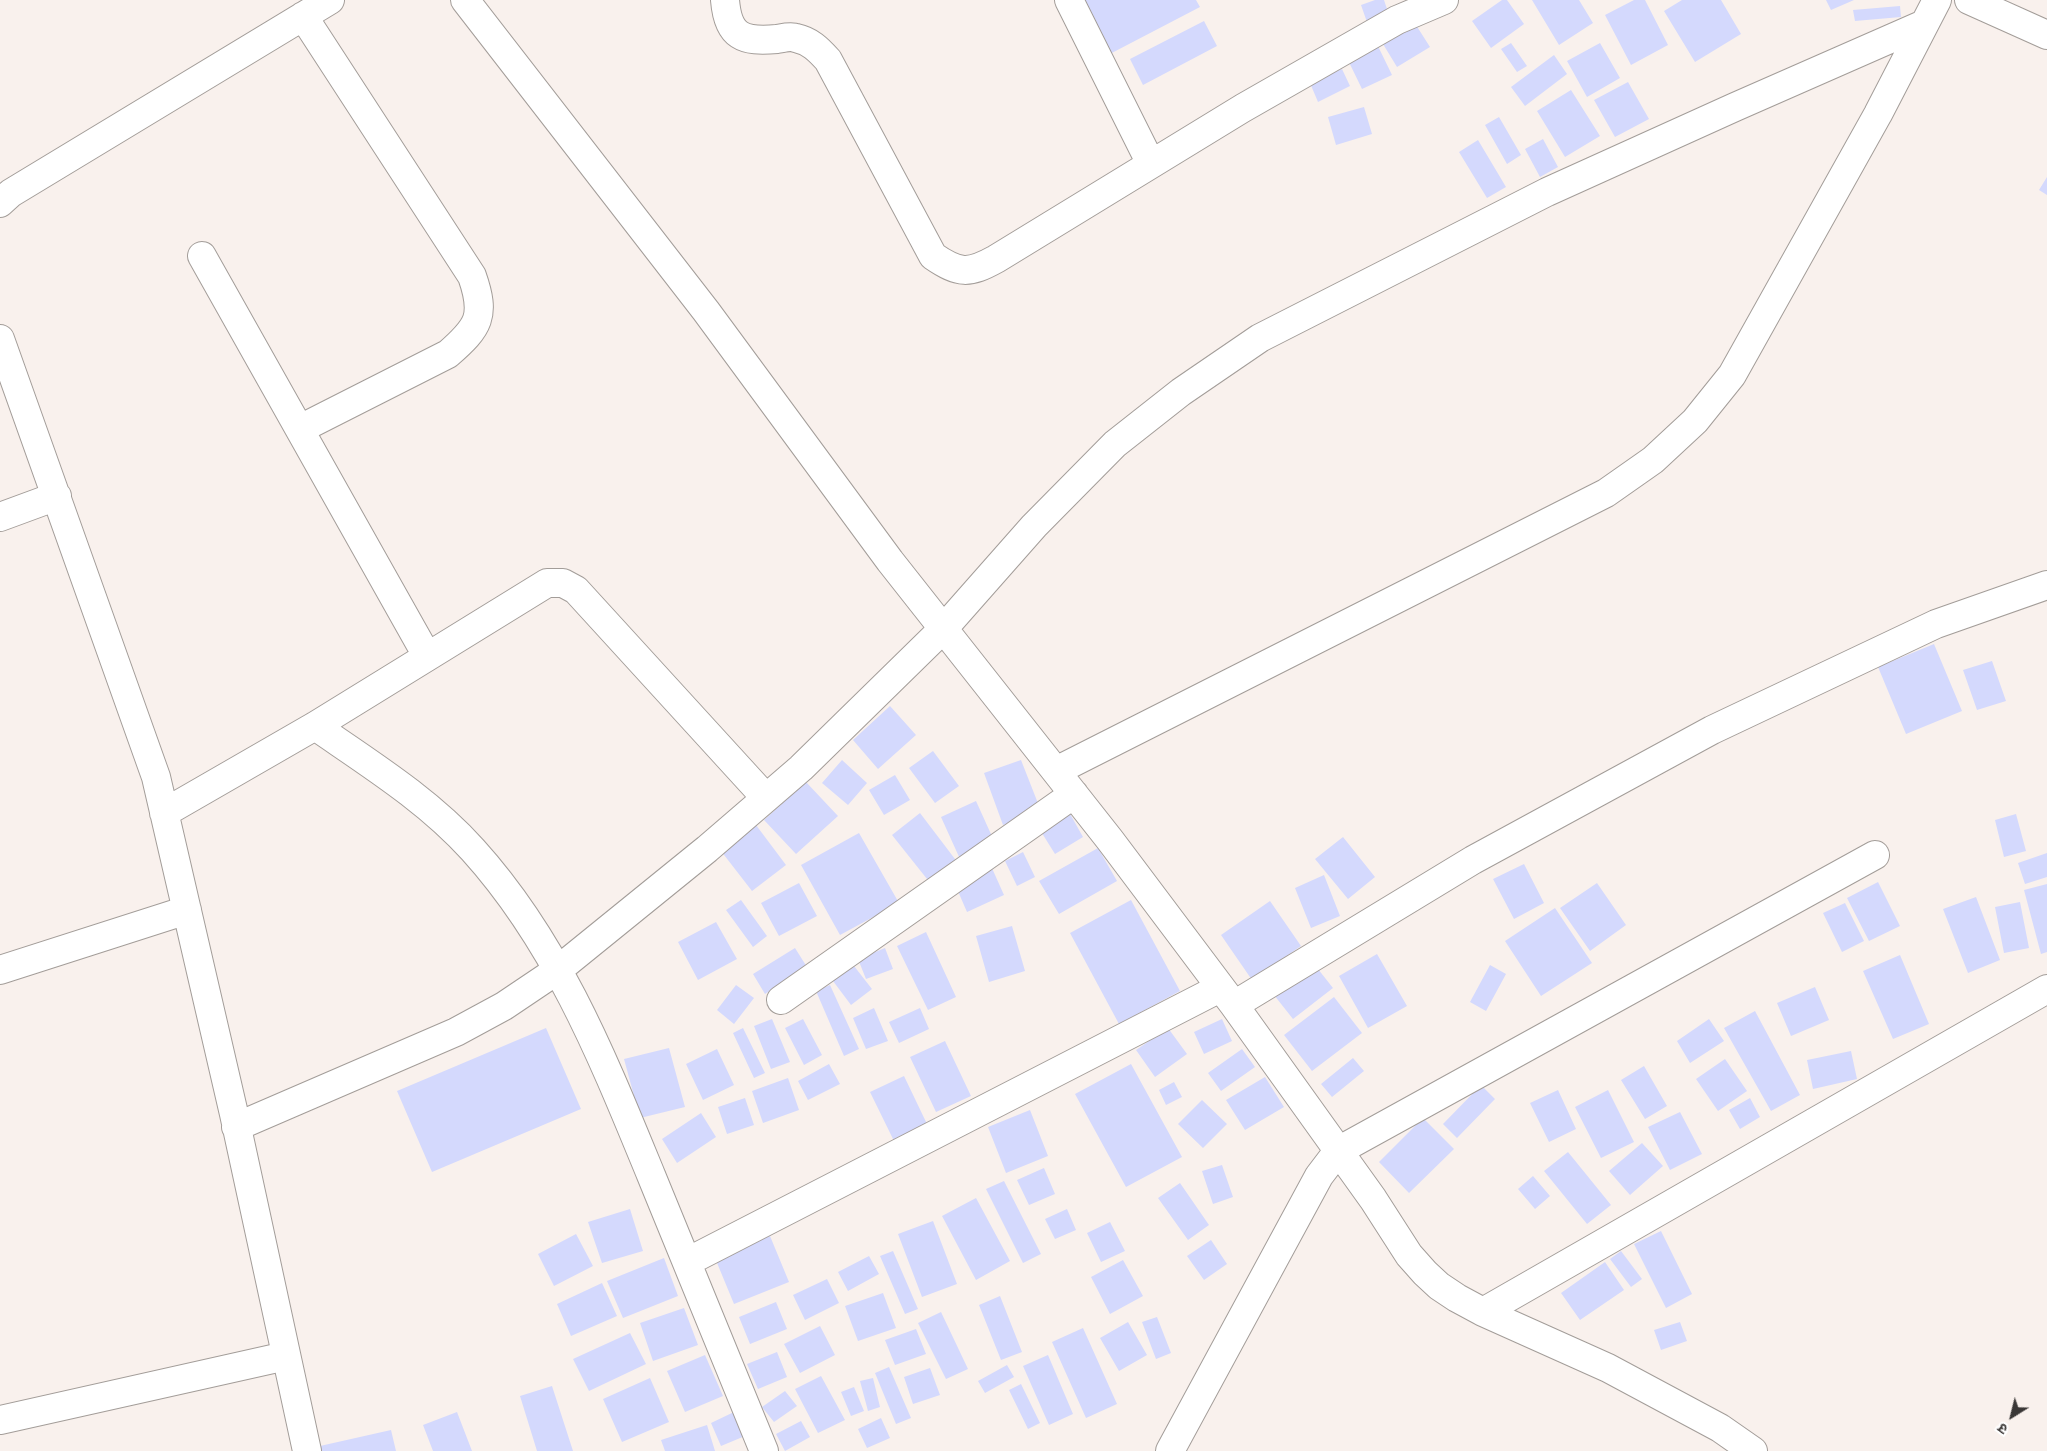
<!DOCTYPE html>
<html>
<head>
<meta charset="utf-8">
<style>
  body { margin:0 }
  #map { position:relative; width:2047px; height:1451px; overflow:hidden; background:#f9f1ed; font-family:Signika,"Noto Sans Devanagari",sans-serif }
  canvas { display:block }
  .north { position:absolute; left:1987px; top:1391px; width:50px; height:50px; -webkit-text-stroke:4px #fff; paint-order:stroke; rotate:216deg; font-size:14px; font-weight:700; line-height:20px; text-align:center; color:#3a3736 }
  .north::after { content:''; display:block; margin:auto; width:18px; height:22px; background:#3a3736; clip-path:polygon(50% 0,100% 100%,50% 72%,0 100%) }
</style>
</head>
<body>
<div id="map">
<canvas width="2047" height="1451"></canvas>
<div class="north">उ</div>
</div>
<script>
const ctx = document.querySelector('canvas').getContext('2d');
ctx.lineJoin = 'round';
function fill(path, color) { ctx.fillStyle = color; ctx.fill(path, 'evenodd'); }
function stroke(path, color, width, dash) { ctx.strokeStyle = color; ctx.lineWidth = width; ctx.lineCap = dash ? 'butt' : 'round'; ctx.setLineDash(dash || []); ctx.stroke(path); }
const building = new Path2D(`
  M 1086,0 L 1196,0 L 1200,7 L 1106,56 L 1079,4 Z
  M 1375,0 L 1384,0 L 1390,18 L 1368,25 L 1361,5 Z
  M 1502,0 L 1507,0 L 1524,24 L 1491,48 L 1472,21 Z
  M 1532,0 L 1579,0 L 1593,23 L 1559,45 Z
  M 1634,0 L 1645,0 L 1668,45 L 1631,65 L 1605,15 Z
  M 1682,0 L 1721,0 L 1741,34 L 1695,62 L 1664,11 Z
  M 1826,0 L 1854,0 L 1831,10 Z
  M 1900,6 L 1901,17 L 1855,21 L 1853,10 Z
  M 1204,21 L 1217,46 L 1143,85 L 1130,59 Z
  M 1416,25 L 1430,47 L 1397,67 L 1383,44 Z
  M 1376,42 L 1392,75 L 1362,89 L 1346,56 Z
  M 1511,43 L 1527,66 L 1517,72 L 1501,49 Z
  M 1600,43 L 1620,78 L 1587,97 L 1567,61 Z
  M 1554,55 L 1567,74 L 1525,106 L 1511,87 Z
  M 1342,69 L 1350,86 L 1318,102 L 1310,83 Z
  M 1628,82 L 1649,119 L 1615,137 L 1594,100 Z
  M 1571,90 L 1600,136 L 1565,157 L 1537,111 Z
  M 1364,107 L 1372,134 L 1336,145 L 1328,117 Z
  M 1499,117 L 1521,155 L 1507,164 L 1485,125 Z
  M 1543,139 L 1558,167 L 1540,177 L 1525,149 Z
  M 1478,140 L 1506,187 L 1487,198 L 1459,152 Z
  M 2047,177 L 2047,195 L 2039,190 Z
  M 1934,644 L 1962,711 L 1906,734 L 1878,667 Z
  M 1992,661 L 2006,701 L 1977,710 L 1963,670 Z
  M 890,706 L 916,735 L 878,769 L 853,740 Z
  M 933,751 L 959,786 L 935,803 L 909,768 Z
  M 842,760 L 867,783 L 848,805 L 822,783 Z
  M 1021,760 L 1041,811 L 1003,825 L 984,773 Z
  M 895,775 L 910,800 L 884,815 L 869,790 Z
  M 806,782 L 838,816 L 796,854 L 764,820 Z
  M 976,801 L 995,843 L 960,859 L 941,817 Z
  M 1069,812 L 1083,837 L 1055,854 L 1040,830 Z
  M 920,813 L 958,863 L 931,884 L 892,835 Z
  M 2016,814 L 2026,851 L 2004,857 L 1995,820 Z
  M 756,825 L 786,865 L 752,891 L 721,851 Z
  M 859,833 L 899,903 L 840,935 L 801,865 Z
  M 1343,837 L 1375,877 L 1348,899 L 1315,859 Z
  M 1098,848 L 1117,881 L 1059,914 L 1039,881 Z
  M 1023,852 L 1035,877 L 1017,886 L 1005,861 Z
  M 2047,853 L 2047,877 L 2025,884 L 2018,863 Z
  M 1524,864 L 1544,903 L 1514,919 L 1493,879 Z
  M 991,866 L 1004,895 L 967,912 L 954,882 Z
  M 1324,875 L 1340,916 L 1311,928 L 1295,888 Z
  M 1878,882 L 1900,926 L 1869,941 L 1847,898 Z
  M 799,883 L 817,916 L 779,936 L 761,903 Z
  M 1597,883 L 1626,925 L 1590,951 L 1560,908 Z
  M 2047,884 L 2047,952 L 2041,954 L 2024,890 Z
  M 1976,897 L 2000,960 L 1968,973 L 1943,909 Z
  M 741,900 L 767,936 L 753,947 L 726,910 Z
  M 1131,900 L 1180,991 L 1119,1024 L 1070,933 Z
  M 1270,901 L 1301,946 L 1252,980 L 1221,935 Z
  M 2020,902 L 2029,948 L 2004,953 L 1995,907 Z
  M 1845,903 L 1864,941 L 1842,952 L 1823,913 Z
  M 1555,908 L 1592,963 L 1541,996 L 1505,941 Z
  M 716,922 L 737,959 L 698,980 L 678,942 Z
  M 1012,926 L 1025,971 L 989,982 L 976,936 Z
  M 926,932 L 956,997 L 928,1010 L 897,946 Z
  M 795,948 L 807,967 L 765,994 L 753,974 Z
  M 885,948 L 893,969 L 866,979 L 858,959 Z
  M 1377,954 L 1407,1006 L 1368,1028 L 1339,976 Z
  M 1900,955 L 1929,1024 L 1893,1039 L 1863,971 Z
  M 1314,964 L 1333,988 L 1293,1019 L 1274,995 Z
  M 1490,965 L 1506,974 L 1486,1011 L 1470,1002 Z
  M 854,966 L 872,989 L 851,1005 L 833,981 Z
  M 736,985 L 754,998 L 734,1024 L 717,1010 Z
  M 830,985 L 859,1049 L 844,1056 L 816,991 Z
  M 1815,987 L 1829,1020 L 1791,1036 L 1777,1003 Z
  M 1334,997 L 1362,1033 L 1312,1071 L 1284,1035 Z
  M 874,1008 L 888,1041 L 866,1049 L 853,1018 Z
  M 920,1008 L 929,1029 L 899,1043 L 889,1022 Z
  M 1755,1011 L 1800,1095 L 1771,1111 L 1724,1028 Z
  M 772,1019 L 790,1062 L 771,1069 L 754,1026 Z
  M 803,1019 L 822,1055 L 804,1065 L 785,1028 Z
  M 1222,1019 L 1232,1041 L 1204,1054 L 1194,1032 Z
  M 1709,1019 L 1724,1041 L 1690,1063 L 1677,1041 Z
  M 546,1028 L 581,1109 L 432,1172 L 397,1091 Z
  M 743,1028 L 765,1073 L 754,1078 L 733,1033 Z
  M 1168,1028 L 1187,1054 L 1155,1077 L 1136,1050 Z
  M 945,1041 L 971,1096 L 936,1112 L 910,1057 Z
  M 669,1048 L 685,1107 L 640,1118 L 624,1059 Z
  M 717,1049 L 734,1085 L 703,1100 L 686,1064 Z
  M 1242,1049 L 1255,1067 L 1221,1091 L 1208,1073 Z
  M 1851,1051 L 1857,1079 L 1813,1089 L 1807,1060 Z
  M 1353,1058 L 1364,1071 L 1332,1097 L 1321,1084 Z
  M 1725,1059 L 1747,1091 L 1718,1111 L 1696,1079 Z
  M 829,1064 L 840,1084 L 808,1100 L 798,1081 Z
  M 1131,1064 L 1182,1157 L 1126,1187 L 1075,1094 Z
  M 1644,1066 L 1667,1106 L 1645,1119 L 1621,1080 Z
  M 904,1076 L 927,1124 L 894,1141 L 870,1092 Z
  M 1265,1077 L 1284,1107 L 1245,1130 L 1226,1100 Z
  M 788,1078 L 799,1110 L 763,1123 L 752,1091 Z
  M 1174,1082 L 1182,1097 L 1166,1105 L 1159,1090 Z
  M 1481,1085 L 1495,1099 L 1457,1138 L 1443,1124 Z
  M 1558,1090 L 1576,1129 L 1549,1142 L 1530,1103 Z
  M 1608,1090 L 1634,1142 L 1601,1158 L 1575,1107 Z
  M 745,1098 L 754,1125 L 727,1134 L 718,1107 Z
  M 1750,1098 L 1760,1117 L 1740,1129 L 1729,1110 Z
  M 1202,1100 L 1227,1124 L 1203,1148 L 1178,1124 Z
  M 1030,1110 L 1048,1156 L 1006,1173 L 988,1127 Z
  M 1680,1112 L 1702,1154 L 1670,1170 L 1648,1127 Z
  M 701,1113 L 716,1137 L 677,1163 L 662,1139 Z
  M 1423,1118 L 1454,1149 L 1409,1193 L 1379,1162 Z
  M 1642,1143 L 1663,1166 L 1630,1195 L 1609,1171 Z
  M 1568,1152 L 1611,1205 L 1587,1224 L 1544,1171 Z
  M 1222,1165 L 1233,1197 L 1213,1204 L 1202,1171 Z
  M 1044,1168 L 1055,1194 L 1029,1205 L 1017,1180 Z
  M 1533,1176 L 1550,1196 L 1535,1209 L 1518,1189 Z
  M 1004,1181 L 1041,1254 L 1023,1263 L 986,1189 Z
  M 1180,1183 L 1209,1225 L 1188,1240 L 1158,1198 Z
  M 976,1198 L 1010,1261 L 976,1280 L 942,1216 Z
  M 630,1209 L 643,1251 L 602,1263 L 588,1222 Z
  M 1067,1209 L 1076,1230 L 1055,1239 L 1045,1219 Z
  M 933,1221 L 957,1284 L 922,1297 L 898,1234 Z
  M 1110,1222 L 1125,1251 L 1101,1262 L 1087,1233 Z
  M 1661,1231 L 1692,1294 L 1666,1308 L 1634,1244 Z
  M 576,1234 L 593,1266 L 554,1286 L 538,1254 Z
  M 770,1236 L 789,1282 L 734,1304 L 715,1258 Z
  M 1211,1240 L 1227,1264 L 1204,1280 L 1187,1256 Z
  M 893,1251 L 918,1309 L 905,1314 L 880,1256 Z
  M 1621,1251 L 1642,1279 L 1631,1287 L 1610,1259 Z
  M 869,1256 L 879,1274 L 848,1291 L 838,1272 Z
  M 664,1258 L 678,1296 L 623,1318 L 607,1281 Z
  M 1123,1260 L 1143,1296 L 1110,1314 L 1091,1277 Z
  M 1605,1262 L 1624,1290 L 1580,1320 L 1561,1293 Z
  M 827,1279 L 839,1303 L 805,1320 L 793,1295 Z
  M 602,1283 L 617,1316 L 571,1336 L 557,1304 Z
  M 883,1293 L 896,1328 L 858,1341 L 845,1306 Z
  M 1000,1296 L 1022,1352 L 1001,1360 L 979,1305 Z
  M 776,1302 L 787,1329 L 750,1344 L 739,1317 Z
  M 684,1308 L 698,1345 L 653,1361 L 640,1323 Z
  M 941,1312 L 968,1369 L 946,1379 L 918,1323 Z
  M 1157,1317 L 1171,1353 L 1156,1359 L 1142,1322 Z
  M 1128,1322 L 1147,1355 L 1119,1371 L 1100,1338 Z
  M 1680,1322 L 1687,1341 L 1661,1350 L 1654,1330 Z
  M 820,1326 L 835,1355 L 800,1373 L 784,1344 Z
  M 1083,1328 L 1117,1404 L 1086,1418 L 1052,1342 Z
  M 916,1329 L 926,1354 L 895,1365 L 885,1340 Z
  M 630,1333 L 646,1364 L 589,1391 L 573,1359 Z
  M 777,1352 L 787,1377 L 758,1389 L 747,1364 Z
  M 705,1355 L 723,1396 L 685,1412 L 667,1371 Z
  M 1048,1355 L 1073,1414 L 1049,1425 L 1023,1366 Z
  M 1007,1365 L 1014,1377 L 985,1393 L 978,1381 Z
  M 889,1367 L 911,1418 L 896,1424 L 875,1373 Z
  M 930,1368 L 940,1395 L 913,1404 L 904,1377 Z
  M 821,1376 L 845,1420 L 818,1433 L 795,1389 Z
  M 650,1378 L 669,1422 L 622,1442 L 603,1399 Z
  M 873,1378 L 880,1407 L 868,1411 L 860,1381 Z
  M 1021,1384 L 1040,1423 L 1028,1429 L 1009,1390 Z
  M 552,1386 L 573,1451 L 537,1451 L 520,1396 Z
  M 854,1387 L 864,1411 L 851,1416 L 841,1392 Z
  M 785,1391 L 797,1406 L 774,1422 L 762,1407 Z
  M 457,1412 L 472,1451 L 433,1451 L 423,1425 Z
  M 734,1412 L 745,1436 L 721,1446 L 711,1423 Z
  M 881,1418 L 890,1438 L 867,1448 L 858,1429 Z
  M 801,1421 L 810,1437 L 785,1451 L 776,1434 Z
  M 707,1425 L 715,1451 L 665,1451 L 661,1440 Z
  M 391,1430 L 396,1451 L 321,1451 L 320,1446 Z`);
const minor = new Path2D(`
  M 465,0 L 706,311 L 890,561 L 1110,840 L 1234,1005 L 1373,1199 L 1409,1255 L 1425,1273 L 1439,1286 L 1457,1298 L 1483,1312 L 1608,1368 L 1720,1428 L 1753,1451
  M 725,0 C 728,37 743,42 777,39 C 783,38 791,36 796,38 C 810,41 818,49 828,60 L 933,256 C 959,274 969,274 996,259 L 1243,108 L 1397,20 L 1444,0
  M 1069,0 L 1151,164
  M 1969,0 L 2047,35
  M 0,203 L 11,193 L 330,0
  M 202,256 L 427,656
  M 0,339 L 156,777 L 234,1114 L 307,1451
  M 300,429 L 448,354 C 479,327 486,316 472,276 L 303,16
  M 0,517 L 57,496
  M 315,726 C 370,764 428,800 473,850 C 558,944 604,1061 651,1175 C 689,1267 727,1359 764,1451
  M 1056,771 L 1606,493 L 1653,460 L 1695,421 L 1732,375 L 1878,114 L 1937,0
  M 164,813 L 315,726 L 547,583 L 563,583 L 576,590 L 766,798
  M 0,970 L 187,910
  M 781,1000 L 1074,794
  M 1234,1005 L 1473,860 L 1712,730 L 1936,624 L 2047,585
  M 236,1127 L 456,1032 L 504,1006 L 559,969 L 707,849 L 801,768 L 944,628 L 1034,526 L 1115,444 L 1181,392 L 1260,338 L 1547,192 L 1735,107 L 1924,24
  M 687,1262 L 1220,988
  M 1483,1312 L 2047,989
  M 0,1420 L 286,1356
  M 1170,1451 L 1319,1176 L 1338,1151 L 1875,855`);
fill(building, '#d4d9fd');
stroke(minor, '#a39d99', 30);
stroke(minor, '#fff', 28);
</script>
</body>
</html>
